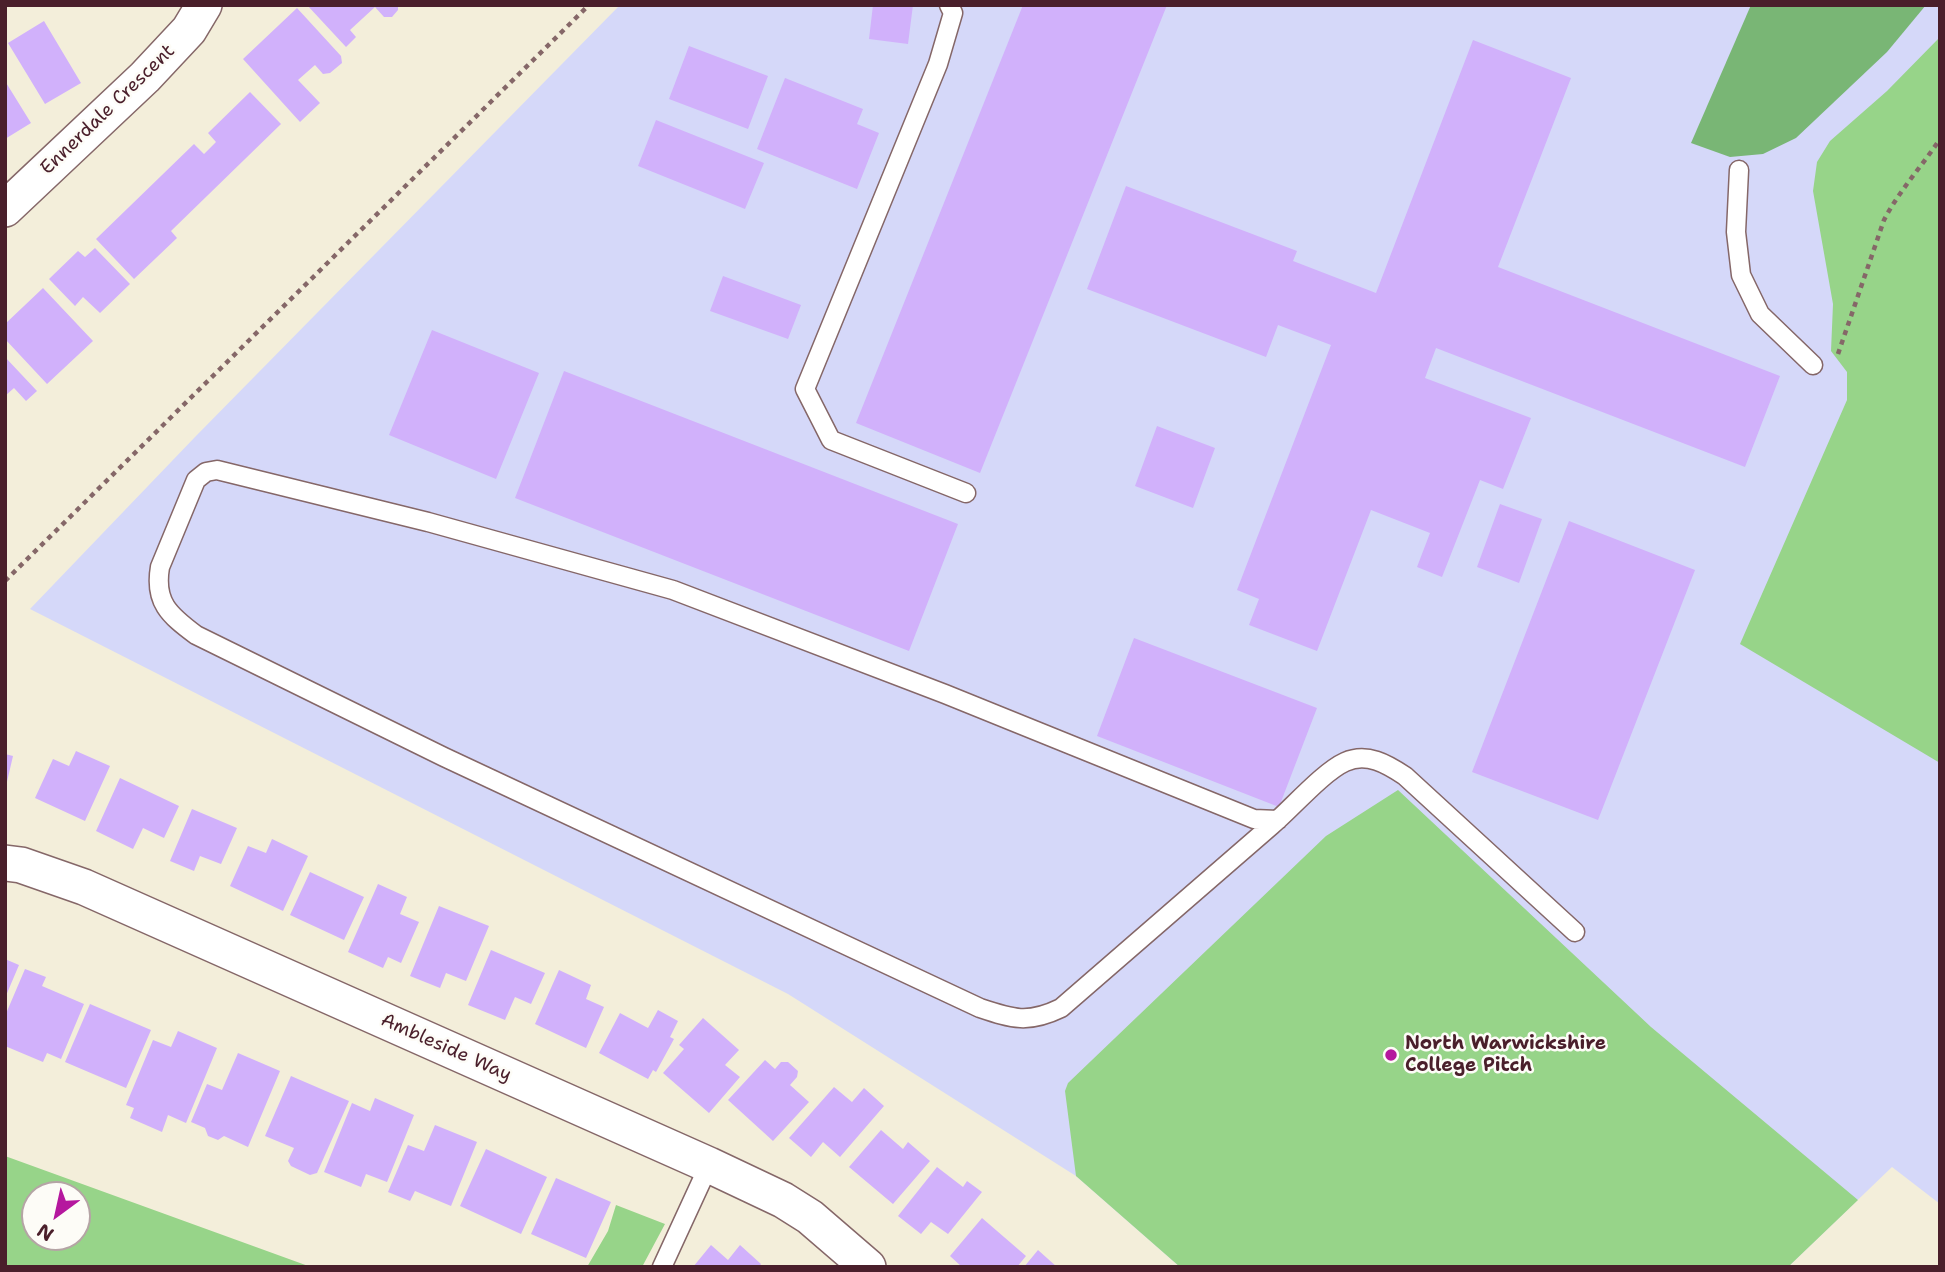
<!DOCTYPE html>
<html>
<head>
<meta charset="utf-8">
<style>
  body { margin:0 }
  #map { position:relative; width:1945px; height:1272px; overflow:hidden; background:#f3eeda; font-family:"Shantell Sans",sans-serif }
  canvas { display:block }
  .frame { position:absolute; inset:0; border:7px solid #4a1f2b; pointer-events:none }
  .north { position:absolute; left:21px; top:1181px; width:70px; height:70px; box-sizing:border-box; background:#fdfcf7; border:2px solid #b5a4a5; border-radius:50%; rotate:213deg; font-size:19px; font-weight:700; line-height:28px; text-align:center; color:#4a1f2b }
  .north::after { content:''; display:block; margin:auto; width:24px; height:32px; background:#b5179e; clip-path:polygon(50% 0,100% 100%,50% 72%,0 100%) }
</style>
</head>
<body>
<div id="map">
<canvas width="1945" height="1272"></canvas>
<div class="frame"></div>
<div class="north">N</div>
</div>
<script>
const ctx = document.querySelector('canvas').getContext('2d');
ctx.lineJoin = 'round';
function fill(path, color) { ctx.fillStyle = color; ctx.fill(path, 'evenodd'); }
function stroke(path, color, width, dash) { ctx.strokeStyle = color; ctx.lineWidth = width; ctx.lineCap = dash ? 'butt' : 'round'; ctx.setLineDash(dash || []); ctx.stroke(path); }
function drawText(font, color, halo, rows, align = 'center') {
  ctx.font = font + ' "Shantell Sans",sans-serif'; ctx.lineWidth = 5; ctx.setLineDash([]); ctx.textBaseline = 'middle'; ctx.strokeStyle = halo; ctx.fillStyle = color; for (const [text, x, y, turn = 0] of rows) {
    ctx.save(); ctx.translate(x, y); ctx.rotate((+turn || 0) * Math.PI / 180); ctx.textAlign = isNaN(turn) ? turn : align; if (halo) ctx.strokeText(text, 0, 0); ctx.fillText(text, 0, 0); ctx.restore();
  }
}
const built = new Path2D(`
  M 620,5 L 1940,5 L 1940,1204 L 1892,1167 L 1788,1267 L 1180,1267 L 1076,1176 L 788,994 L 30,609 L 195,437 Z`);
const green = new Path2D(`
  M 1940,37 L 1940,763 L 1740,644 L 1847,400 L 1847,372 L 1831,351 L 1833,304 L 1813,191 L 1817,162 L 1830,141 L 1887,91 Z
  M 1398,790 L 1651,1027 L 1858,1200 L 1788,1267 L 1180,1267 L 1076,1176 L 1065,1091 L 1068,1083 L 1326,836 Z
  M 5,1156 L 311,1267 L 5,1267 ZM 35,1195 L 77,1195 L 77,1237 L 35,1237 Z
  M 616,1205 L 665,1224 L 642,1267 L 587,1267 L 608,1231 Z`);
const forest = new Path2D(`
  M 1751,5 L 1926,5 L 1887,52 L 1796,138 L 1763,154 L 1730,157 L 1691,143 Z`);
const building = new Path2D(`
  M 307,5 L 398,5 L 398,10 L 392,17 L 384,17 L 375,7 L 350,30 L 356,37 L 346,47 Z
  M 873,5 L 913,5 L 908,44 L 869,39 Z
  M 1023,5 L 1167,5 L 980,473 L 856,423 Z
  M 297,8 L 341,56 L 342,63 L 330,73 L 323,74 L 315,65 L 298,80 L 320,103 L 300,122 L 243,59 Z
  M 44,21 L 81,83 L 45,104 L 8,43 Z
  M 1473,40 L 1571,78 L 1498,267 L 1780,376 L 1745,467 L 1436,348 L 1425,378 L 1531,418 L 1503,489 L 1480,480 L 1442,577 L 1417,567 L 1430,533 L 1371,510 L 1317,651 L 1249,625 L 1259,599 L 1237,590 L 1331,345 L 1278,325 L 1266,357 L 1087,289 L 1126,186 L 1297,251 L 1293,261 L 1376,293 Z
  M 689,46 L 768,76 L 748,129 L 669,99 Z
  M 785,78 L 863,109 L 857,124 L 879,133 L 857,189 L 757,149 Z
  M 5,81 L 31,123 L 5,139 Z
  M 250,92 L 281,124 L 171,231 L 177,238 L 134,279 L 96,239 L 194,144 L 204,154 L 216,142 L 208,133 Z
  M 656,120 L 764,163 L 745,209 L 638,166 Z
  M 95,248 L 130,284 L 100,313 L 83,297 L 75,306 L 49,279 L 78,251 L 85,257 Z
  M 723,276 L 801,305 L 788,339 L 710,311 Z
  M 43,288 L 93,341 L 47,384 L 5,339 L 5,324 Z
  M 432,330 L 539,373 L 496,479 L 389,435 Z
  M 5,357 L 37,391 L 26,401 L 14,388 L 5,396 Z
  M 564,371 L 958,524 L 909,651 L 515,498 Z
  M 1157,426 L 1215,448 L 1193,508 L 1135,486 Z
  M 1500,504 L 1542,519 L 1519,583 L 1477,567 Z
  M 1569,521 L 1695,570 L 1598,820 L 1472,772 Z
  M 1134,638 L 1317,708 L 1279,807 L 1097,736 Z
  M 76,751 L 110,766 L 85,821 L 35,798 L 53,759 L 69,766 Z
  M 5,754 L 13,756 L 6,786 L 5,786 Z
  M 120,778 L 179,806 L 164,838 L 143,828 L 133,849 L 96,831 Z
  M 192,809 L 237,828 L 221,864 L 200,856 L 194,871 L 170,861 Z
  M 272,839 L 308,856 L 283,911 L 230,886 L 248,846 L 266,853 Z
  M 310,872 L 364,897 L 344,940 L 290,915 Z
  M 378,884 L 407,897 L 400,914 L 419,922 L 401,963 L 388,957 L 383,968 L 348,952 Z
  M 439,906 L 489,926 L 466,981 L 446,973 L 440,988 L 410,976 Z
  M 491,950 L 545,973 L 531,1004 L 515,997 L 505,1020 L 468,1005 Z
  M 5,959 L 19,965 L 5,998 Z
  M 25,969 L 46,977 L 42,986 L 84,1004 L 61,1059 L 47,1053 L 43,1062 L 5,1046 L 5,1016 Z
  M 559,970 L 591,985 L 586,999 L 604,1007 L 586,1048 L 535,1024 Z
  M 90,1004 L 151,1030 L 126,1088 L 65,1062 Z
  M 658,1010 L 678,1021 L 670,1037 L 674,1039 L 656,1072 L 653,1070 L 648,1079 L 599,1053 L 620,1013 L 648,1028 Z
  M 703,1018 L 739,1050 L 725,1065 L 740,1077 L 709,1113 L 663,1073 L 684,1049 L 679,1045 Z
  M 178,1031 L 217,1048 L 186,1123 L 168,1115 L 162,1132 L 130,1118 L 134,1108 L 126,1105 L 153,1040 L 171,1047 Z
  M 238,1053 L 280,1071 L 248,1147 L 224,1136 L 218,1140 L 208,1136 L 205,1128 L 191,1122 L 207,1084 L 222,1090 Z
  M 765,1060 L 775,1069 L 781,1062 L 788,1062 L 798,1071 L 797,1077 L 790,1085 L 809,1102 L 773,1141 L 728,1100 Z
  M 291,1076 L 349,1101 L 317,1173 L 310,1175 L 291,1166 L 288,1161 L 294,1148 L 265,1136 Z
  M 834,1087 L 852,1102 L 864,1088 L 884,1106 L 840,1157 L 823,1142 L 811,1157 L 789,1138 Z
  M 375,1098 L 414,1115 L 387,1182 L 366,1174 L 361,1187 L 324,1172 L 352,1103 L 370,1111 Z
  M 435,1125 L 477,1142 L 451,1206 L 415,1191 L 410,1201 L 388,1192 L 408,1145 L 424,1151 Z
  M 881,1130 L 903,1149 L 908,1142 L 930,1161 L 893,1204 L 849,1167 Z
  M 486,1149 L 547,1177 L 521,1234 L 460,1206 Z
  M 937,1167 L 963,1187 L 967,1181 L 982,1192 L 948,1234 L 931,1222 L 921,1234 L 898,1216 Z
  M 556,1178 L 611,1202 L 586,1258 L 531,1234 Z
  M 982,1218 L 1026,1256 L 1017,1267 L 962,1267 L 950,1256 Z
  M 711,1245 L 728,1260 L 740,1245 L 761,1264 L 759,1267 L 693,1267 Z
  M 1038,1250 L 1057,1267 L 1024,1267 Z`);
const path = new Path2D(`
  M 1838,354 L 1884,220 C 1899,191 1922,166 1940,139
  M 5,581 L 589,5`);
const service = new Path2D(`
  M 949,5 L 953,13 L 938,64 L 805,389 L 831,440 L 966,493
  M 1739,170 L 1736,232 L 1741,275 L 1760,314 L 1813,365
  M 1278,820 L 1254,819 L 945,694 L 673,590 L 428,522 L 217,470 L 206,472 L 196,480 L 160,567 C 154,602 169,615 196,635 L 444,757 L 980,1008 C 1013,1019 1028,1024 1061,1008 C 1132,947 1202,886 1272,825 C 1292,808 1323,772 1345,762 C 1367,752 1387,764 1405,776 L 1575,932
  M 662,1267 L 709,1165`);
const minor = new Path2D(`
  M 5,209 L 145,77 L 189,30 L 204,5
  M 5,863 L 21,865 L 84,887 L 709,1165 L 783,1200 L 810,1217 L 868,1267`);
const markers = [
  [1391,1055,7,"#b5179e"]
];
const streetNames = [
  ["Ennerdale Crescent",108,110,-44],
  ["Ambleside Way",446,1048,24]
];
const poiNames = [
  ["North Warwickshire",1405,1044],
  ["College Pitch",1405,1066]
];
fill(built, '#d5d8f9');
fill(green, '#97d489');
fill(forest, '#79b675');
fill(building, '#d1b1fb');
stroke(service, '#856768', 21);
stroke(minor, '#856768', 38);
stroke(path, '#856768', 4.5, [5, 5]);
stroke(service, '#fff', 18);
stroke(minor, '#fff', 35);
for (const [x, y, r, color] of markers) { const dot = new Path2D(); dot.arc(x, y, r, 0, 2 * Math.PI); ctx.fillStyle = color; ctx.fill(dot); stroke(dot, '#fdfcf7', 2.5); }
drawText('19px', '#4a1f2b', '#fdfcf7', streetNames);
drawText('bold 19px', '#4a1f2b', '#fdfcf7', poiNames, 'left');
</script>
</body>
</html>
